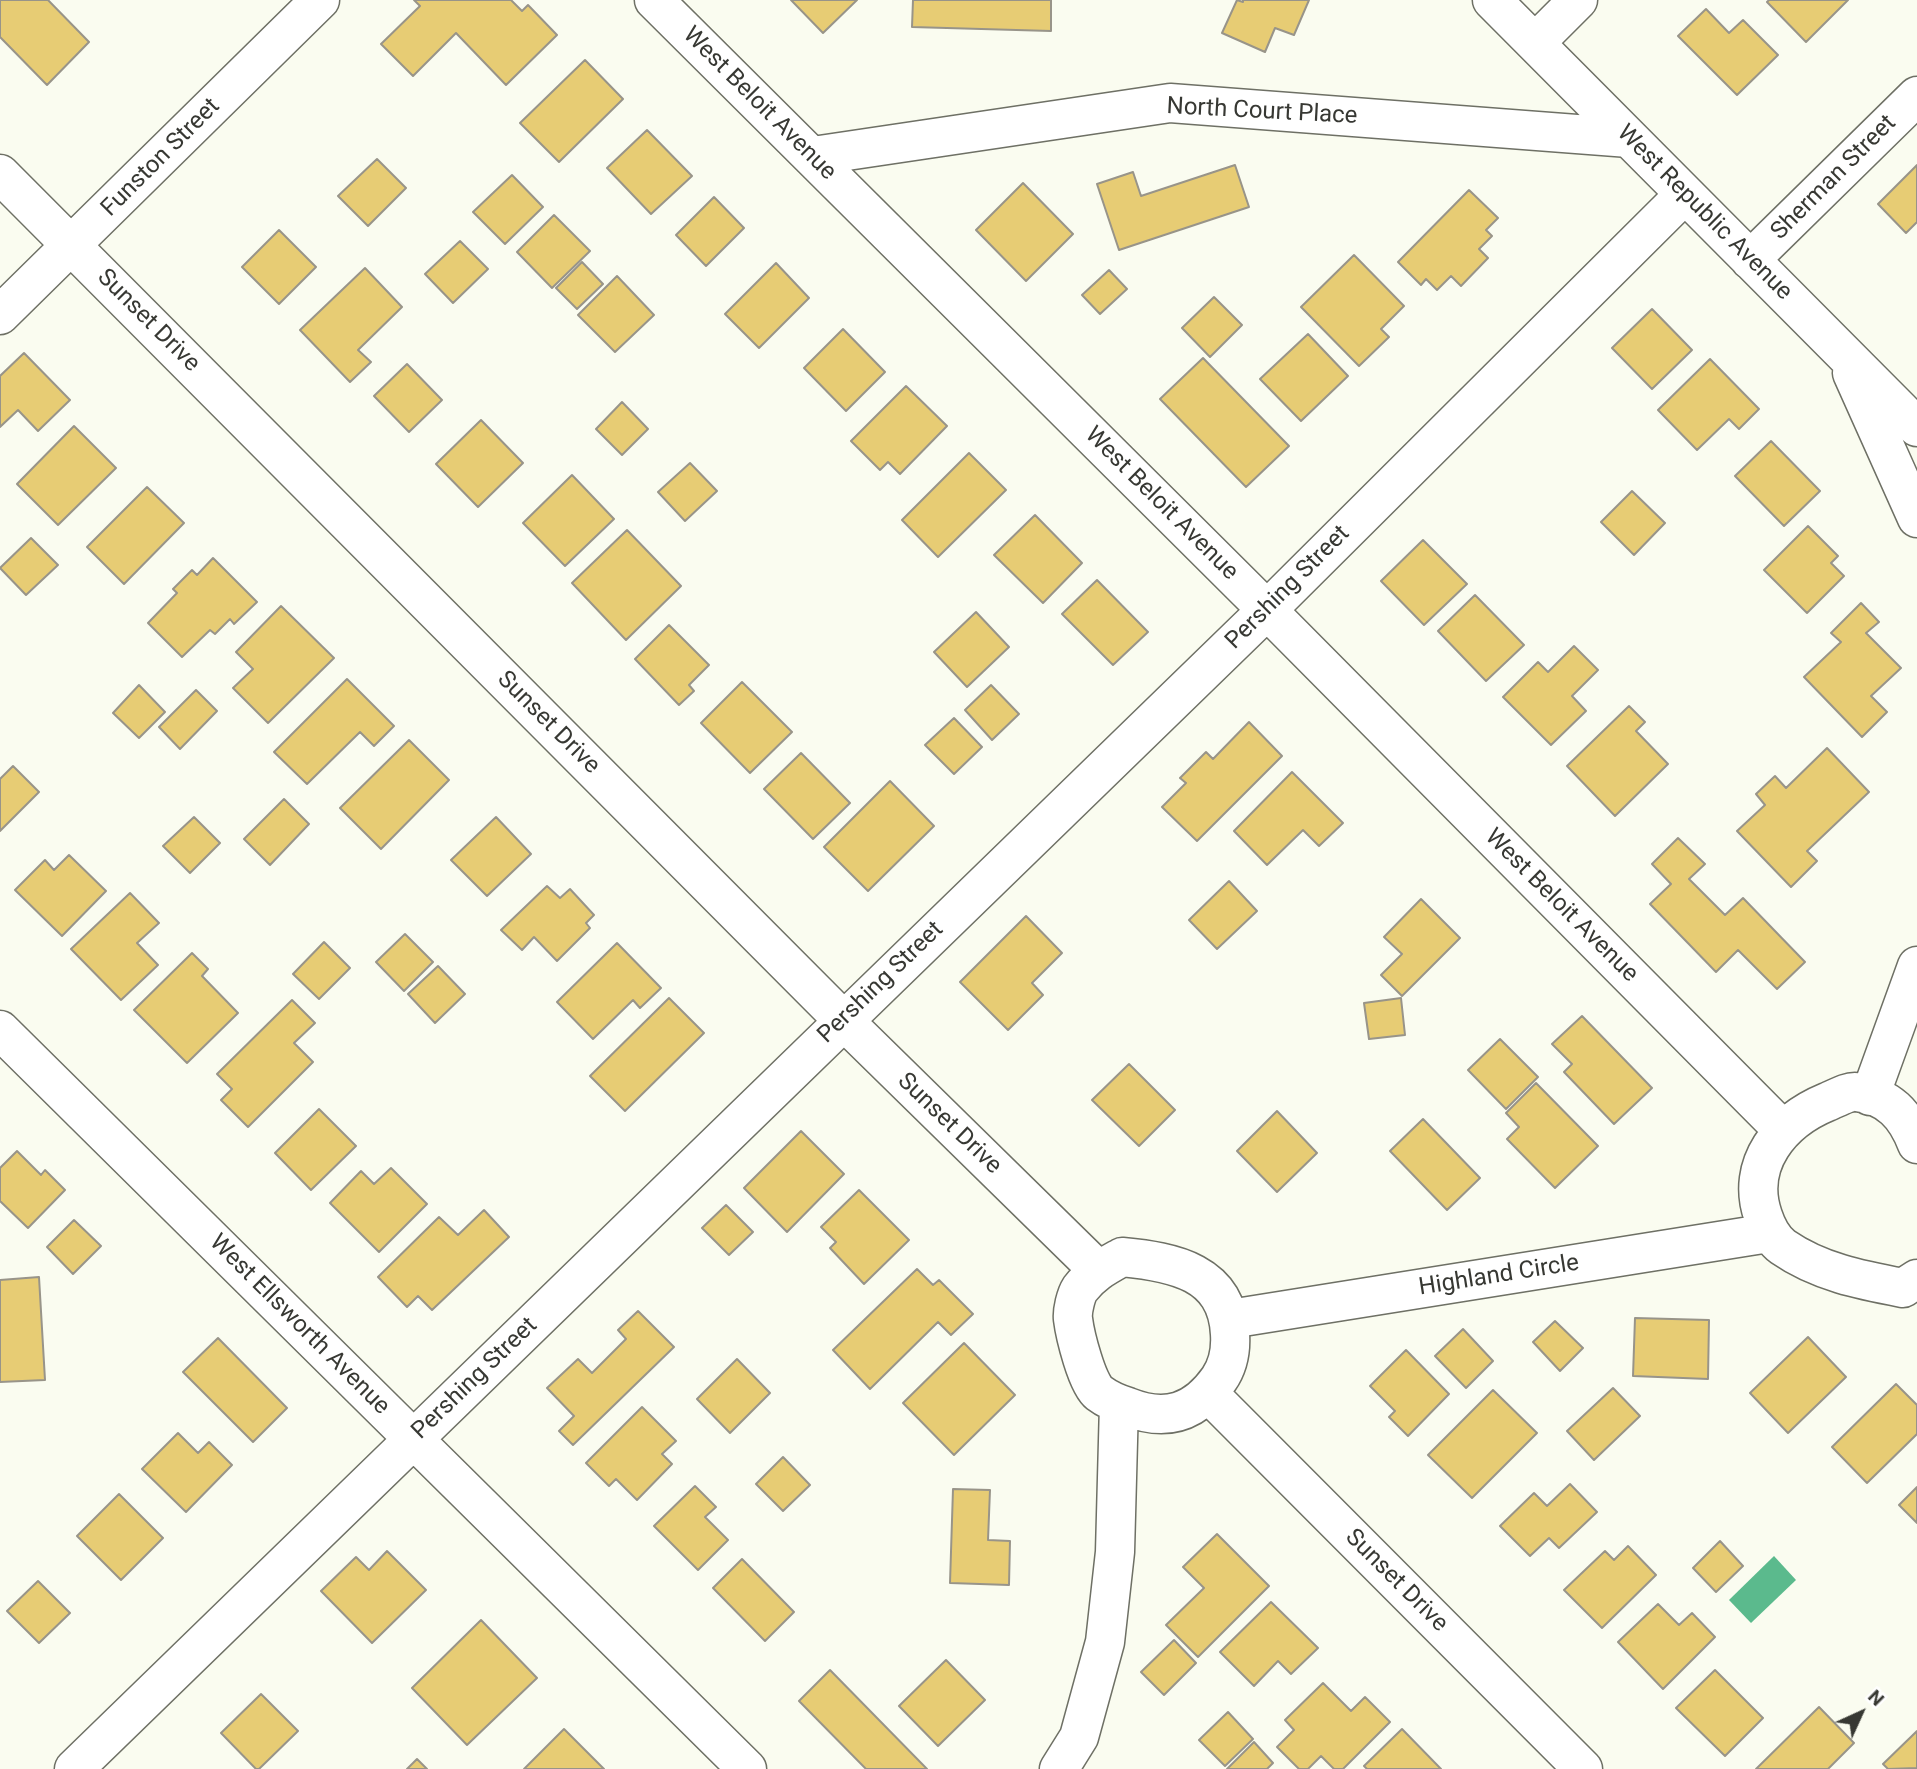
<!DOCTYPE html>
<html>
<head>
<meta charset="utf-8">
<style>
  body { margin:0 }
  #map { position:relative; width:1917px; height:1769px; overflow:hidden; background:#fafcf0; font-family:Roboto,sans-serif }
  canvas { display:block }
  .north { position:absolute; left:1826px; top:1678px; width:70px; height:70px; -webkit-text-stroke:5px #fff; paint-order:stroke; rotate:45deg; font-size:19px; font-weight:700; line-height:28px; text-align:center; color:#373833 }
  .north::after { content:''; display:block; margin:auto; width:24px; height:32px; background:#373833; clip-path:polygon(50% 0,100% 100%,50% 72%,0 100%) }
</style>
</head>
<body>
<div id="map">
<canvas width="1917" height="1769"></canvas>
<div class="north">N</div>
</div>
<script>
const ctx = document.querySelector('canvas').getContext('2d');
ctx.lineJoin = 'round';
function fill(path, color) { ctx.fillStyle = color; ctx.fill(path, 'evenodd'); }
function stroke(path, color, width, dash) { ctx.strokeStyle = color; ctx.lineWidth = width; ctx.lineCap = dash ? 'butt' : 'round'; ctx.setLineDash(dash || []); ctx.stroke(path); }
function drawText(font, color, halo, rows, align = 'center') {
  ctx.font = font + ' Roboto,sans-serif'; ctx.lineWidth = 7; ctx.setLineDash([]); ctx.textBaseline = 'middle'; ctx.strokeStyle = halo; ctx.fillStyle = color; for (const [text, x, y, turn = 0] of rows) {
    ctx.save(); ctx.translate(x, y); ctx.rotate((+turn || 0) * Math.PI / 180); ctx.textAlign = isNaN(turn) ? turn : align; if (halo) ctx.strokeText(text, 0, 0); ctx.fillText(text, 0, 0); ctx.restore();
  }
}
const water = new Path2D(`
  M 1774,1556 L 1796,1580 L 1751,1623 L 1729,1600 Z`);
const building = new Path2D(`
  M 0,0 L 48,0 L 89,42 L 47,85 L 0,37 Z
  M 414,0 L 511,0 L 522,11 L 528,5 L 557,35 L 506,85 L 456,33 L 413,76 L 381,44 L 420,6 Z
  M 791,0 L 857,0 L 823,33 Z
  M 913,0 L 1051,0 L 1051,31 L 912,27 Z
  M 1237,0 L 1243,2 L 1243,0 L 1309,0 L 1294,35 L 1275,28 L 1265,52 L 1222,33 Z
  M 1769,0 L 1848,0 L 1806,42 L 1767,2 Z
  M 1706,9 L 1729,33 L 1743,20 L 1778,55 L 1737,95 L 1678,36 Z
  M 585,60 L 623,99 L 559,162 L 520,123 Z
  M 647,130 L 692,176 L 651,214 L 607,168 Z
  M 377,159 L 406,188 L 368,226 L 338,196 Z
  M 1235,165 L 1249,207 L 1119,250 L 1097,184 L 1133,172 L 1141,196 Z
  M 1917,165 L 1917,222 L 1906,233 L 1878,204 Z
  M 512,175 L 543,207 L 505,244 L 473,212 Z
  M 1023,183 L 1073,234 L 1026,281 L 976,230 Z
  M 1469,190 L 1498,218 L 1486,230 L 1492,236 L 1479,249 L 1488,258 L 1461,286 L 1451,276 L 1437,290 L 1426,279 L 1421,285 L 1398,262 Z
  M 714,197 L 744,228 L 706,266 L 676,235 Z
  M 554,215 L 590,251 L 552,288 L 517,252 Z
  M 279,230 L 316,267 L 279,304 L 242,267 Z
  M 460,241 L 488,269 L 453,303 L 425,274 Z
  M 1354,255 L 1404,306 L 1381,329 L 1389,337 L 1359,366 L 1301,307 Z
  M 582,262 L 603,284 L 577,309 L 556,288 Z
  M 776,263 L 809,298 L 759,348 L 725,314 Z
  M 365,268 L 402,307 L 358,350 L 371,362 L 350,382 L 300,330 Z
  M 1109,270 L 1127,289 L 1100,314 L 1082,295 Z
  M 617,276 L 654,315 L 615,352 L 578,315 Z
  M 1214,297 L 1242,325 L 1210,357 L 1182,328 Z
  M 1652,309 L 1692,350 L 1652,389 L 1612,348 Z
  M 843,329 L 885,372 L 846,411 L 804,368 Z
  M 1308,334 L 1348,376 L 1301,421 L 1260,379 Z
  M 24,353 L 70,400 L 38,431 L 18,410 L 0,427 L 0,376 Z
  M 1203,358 L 1289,446 L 1246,487 L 1160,399 Z
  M 1710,359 L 1759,409 L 1739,429 L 1729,419 L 1697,450 L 1658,410 Z
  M 407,364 L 442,400 L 409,432 L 374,396 Z
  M 906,386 L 947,426 L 900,474 L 888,462 L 880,470 L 851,441 Z
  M 622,402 L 648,429 L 622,455 L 596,429 Z
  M 481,420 L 523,463 L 478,507 L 436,464 Z
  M 74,426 L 116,468 L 58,525 L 17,484 Z
  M 1771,441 L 1820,491 L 1784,526 L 1735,476 Z
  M 969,453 L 1006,490 L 938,557 L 902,520 Z
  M 690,463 L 717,491 L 685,521 L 658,492 Z
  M 572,475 L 614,519 L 565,566 L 523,523 Z
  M 147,487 L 184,523 L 124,584 L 87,547 Z
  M 1632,491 L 1665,523 L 1634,555 L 1601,522 Z
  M 1035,515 L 1082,563 L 1043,603 L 994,555 Z
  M 1808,526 L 1838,556 L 1831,563 L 1844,576 L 1807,613 L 1764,570 Z
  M 627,530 L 681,586 L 626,640 L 572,583 Z
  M 31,538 L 58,565 L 26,595 L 0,568 Z
  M 1423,540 L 1467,584 L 1424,625 L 1381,581 Z
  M 213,558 L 257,602 L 234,624 L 230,619 L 215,634 L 210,630 L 182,657 L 148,623 L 177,593 L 173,589 L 192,570 L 197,575 Z
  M 1097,580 L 1148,632 L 1113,665 L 1062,614 Z
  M 1475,595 L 1524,645 L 1486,681 L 1438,631 Z
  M 1861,603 L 1879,622 L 1866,633 L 1901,668 L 1871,696 L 1887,712 L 1862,737 L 1804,677 L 1841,642 L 1831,633 Z
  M 281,606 L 334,658 L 268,723 L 233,688 L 253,669 L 236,652 Z
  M 976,612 L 1009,647 L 967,687 L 934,652 Z
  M 669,625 L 709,665 L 689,685 L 694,691 L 679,705 L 635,659 Z
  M 1574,646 L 1598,670 L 1572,696 L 1586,711 L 1551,745 L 1503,697 L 1538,662 L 1548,672 Z
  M 347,679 L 394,726 L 374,746 L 360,732 L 307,784 L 274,752 Z
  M 742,682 L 792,732 L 750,773 L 701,723 Z
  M 139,685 L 165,712 L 139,738 L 113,713 Z
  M 991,685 L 1019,714 L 992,740 L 965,710 Z
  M 196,690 L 217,711 L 180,749 L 159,727 Z
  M 1629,706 L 1645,722 L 1636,731 L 1668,764 L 1615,816 L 1567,766 Z
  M 954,718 L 982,747 L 954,774 L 925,745 Z
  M 1249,722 L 1282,756 L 1197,841 L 1162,807 L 1186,783 L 1180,778 L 1206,752 L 1213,759 Z
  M 409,740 L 449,780 L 381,849 L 340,808 Z
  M 1827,748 L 1869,792 L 1807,851 L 1817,861 L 1791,887 L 1737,831 L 1765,805 L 1756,794 L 1775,776 L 1786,788 Z
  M 801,753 L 850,803 L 813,839 L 764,789 Z
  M 13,766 L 39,792 L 0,831 L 0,779 Z
  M 1292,772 L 1343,823 L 1319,846 L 1303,830 L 1267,865 L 1234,831 Z
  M 890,781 L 934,826 L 868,891 L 824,847 Z
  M 284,799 L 309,824 L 270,865 L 244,839 Z
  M 194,817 L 220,843 L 190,873 L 163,846 Z
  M 496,817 L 531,854 L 487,896 L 451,860 Z
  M 1678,838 L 1705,864 L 1689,879 L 1725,915 L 1743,898 L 1805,962 L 1777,989 L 1738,950 L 1716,972 L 1650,904 L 1671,884 L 1652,864 Z
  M 69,855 L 106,891 L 62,936 L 15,890 L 45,860 L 54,870 Z
  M 1229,881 L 1257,911 L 1217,949 L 1189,920 Z
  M 547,886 L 560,898 L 570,889 L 594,915 L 586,923 L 590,928 L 557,961 L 534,937 L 522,950 L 501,930 Z
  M 130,893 L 159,923 L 137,943 L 158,965 L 121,1000 L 71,949 Z
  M 1421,899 L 1460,938 L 1402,996 L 1381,975 L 1402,954 L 1384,937 Z
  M 1026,916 L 1062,953 L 1032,983 L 1043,995 L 1008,1030 L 960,982 Z
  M 405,934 L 433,962 L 404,991 L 376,962 Z
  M 324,942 L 350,968 L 319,999 L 293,974 Z
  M 617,943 L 661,988 L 640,1008 L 633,1000 L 593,1039 L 557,1002 Z
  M 192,953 L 208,969 L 202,976 L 238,1013 L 187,1063 L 134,1010 Z
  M 438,966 L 465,994 L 435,1023 L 408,994 Z
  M 669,998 L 704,1033 L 625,1111 L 590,1076 Z
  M 1401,998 L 1405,1035 L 1369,1039 L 1364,1003 Z
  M 292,1000 L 315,1023 L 294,1043 L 313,1062 L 248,1127 L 221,1100 L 232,1089 L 217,1074 Z
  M 1582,1016 L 1652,1088 L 1614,1124 L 1564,1072 L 1572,1064 L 1552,1044 Z
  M 1500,1039 L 1538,1077 L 1506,1109 L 1468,1070 Z
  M 1129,1064 L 1175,1110 L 1139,1146 L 1092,1100 Z
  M 1536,1083 L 1598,1146 L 1555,1188 L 1507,1139 L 1519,1127 L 1506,1113 Z
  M 319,1109 L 356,1146 L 311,1190 L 275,1153 Z
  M 1277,1111 L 1317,1153 L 1277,1192 L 1237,1151 Z
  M 1423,1119 L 1480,1178 L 1447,1210 L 1390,1151 Z
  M 801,1131 L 844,1174 L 787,1232 L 744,1188 Z
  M 17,1151 L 41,1175 L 45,1170 L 65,1190 L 28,1228 L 0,1201 L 0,1168 Z
  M 391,1168 L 427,1204 L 379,1252 L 330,1203 L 361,1171 L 374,1184 Z
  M 859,1190 L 909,1240 L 864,1284 L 830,1248 L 836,1242 L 821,1227 Z
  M 726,1205 L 753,1232 L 729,1255 L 702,1228 Z
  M 484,1210 L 509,1237 L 432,1310 L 418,1296 L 407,1307 L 378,1277 L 439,1217 L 458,1235 Z
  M 74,1220 L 101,1246 L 73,1274 L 47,1247 Z
  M 917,1269 L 933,1285 L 939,1280 L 973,1314 L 951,1335 L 938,1322 L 870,1389 L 833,1350 Z
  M 39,1277 L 45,1380 L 0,1382 L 0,1280 Z
  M 638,1311 L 674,1347 L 573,1445 L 559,1431 L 574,1416 L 547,1388 L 578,1359 L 592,1373 L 626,1339 L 618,1330 Z
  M 1635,1318 L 1709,1320 L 1708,1379 L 1633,1376 Z
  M 1555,1321 L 1583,1348 L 1560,1371 L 1533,1342 Z
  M 1463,1329 L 1493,1361 L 1466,1388 L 1435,1356 Z
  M 1808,1337 L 1846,1377 L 1788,1433 L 1750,1393 Z
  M 218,1338 L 287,1408 L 253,1442 L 183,1372 Z
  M 964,1343 L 1015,1395 L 954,1455 L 903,1403 Z
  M 1406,1350 L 1449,1394 L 1408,1436 L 1389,1417 L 1395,1411 L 1370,1386 Z
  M 737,1359 L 770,1393 L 730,1433 L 697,1399 Z
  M 1896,1384 L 1917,1405 L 1917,1434 L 1867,1483 L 1832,1447 Z
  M 1613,1388 L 1640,1416 L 1594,1460 L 1567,1431 Z
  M 1493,1390 L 1537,1433 L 1472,1498 L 1428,1455 Z
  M 642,1407 L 676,1441 L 662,1454 L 672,1464 L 637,1500 L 616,1479 L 609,1486 L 586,1463 Z
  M 178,1433 L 198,1453 L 209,1442 L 232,1465 L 186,1512 L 142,1469 Z
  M 783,1457 L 810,1485 L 783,1511 L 756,1484 Z
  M 1570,1484 L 1597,1512 L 1559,1548 L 1549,1538 L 1530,1556 L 1500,1526 L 1534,1493 L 1547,1506 Z
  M 695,1486 L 716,1507 L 705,1517 L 728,1540 L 698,1570 L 654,1526 Z
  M 1917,1487 L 1917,1523 L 1899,1505 Z
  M 953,1489 L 990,1490 L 988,1540 L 1010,1541 L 1009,1585 L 950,1583 Z
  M 119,1494 L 163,1538 L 121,1580 L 77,1536 Z
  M 1217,1534 L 1269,1586 L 1198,1657 L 1166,1625 L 1204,1588 L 1183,1567 Z
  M 1720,1541 L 1743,1566 L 1716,1592 L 1693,1568 Z
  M 1628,1546 L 1656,1575 L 1602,1628 L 1564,1590 L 1605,1551 L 1614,1560 Z
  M 387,1551 L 426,1590 L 372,1643 L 321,1591 L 356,1557 L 369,1570 Z
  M 742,1559 L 794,1612 L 765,1641 L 713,1588 Z
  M 38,1581 L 70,1613 L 39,1643 L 7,1611 Z
  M 1271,1602 L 1318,1648 L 1291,1674 L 1278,1661 L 1254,1686 L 1220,1652 Z
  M 1658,1604 L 1679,1625 L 1692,1613 L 1715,1637 L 1663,1689 L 1618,1642 Z
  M 481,1620 L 537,1678 L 467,1745 L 412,1688 Z
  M 1174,1640 L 1196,1663 L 1164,1695 L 1141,1672 Z
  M 946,1660 L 985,1700 L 938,1746 L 899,1706 Z
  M 830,1670 L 927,1769 L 866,1769 L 799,1701 Z
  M 1715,1670 L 1763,1718 L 1725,1756 L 1676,1708 Z
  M 1323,1683 L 1351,1711 L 1365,1697 L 1390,1722 L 1343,1769 L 1334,1769 L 1321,1756 L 1308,1769 L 1299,1769 L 1277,1747 L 1294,1730 L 1285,1720 Z
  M 261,1694 L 298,1731 L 259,1769 L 256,1769 L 221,1733 Z
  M 1819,1707 L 1854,1743 L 1828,1769 L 1756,1769 Z
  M 1228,1712 L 1253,1739 L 1225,1766 L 1199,1740 Z
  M 564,1729 L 604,1769 L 524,1769 Z
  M 1402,1729 L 1441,1769 L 1367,1769 L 1364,1766 Z
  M 1917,1731 L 1917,1768 L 1888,1769 L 1883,1764 Z
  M 1254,1742 L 1273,1763 L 1267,1769 L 1227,1769 Z
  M 417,1759 L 427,1769 L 407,1769 Z`);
const minor = new Path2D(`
  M 654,0 L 1267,610 L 1783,1130
  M 1492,0 L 1917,427
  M 1535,43 L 1578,0
  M 813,156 L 1170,103 L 1629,138
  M 0,174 L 843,1020 L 1098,1270
  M 1750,260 L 1917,96
  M 0,315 L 320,0
  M 1852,373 L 1917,518
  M 0,1030 L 747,1769
  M 1870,1096 L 1917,966
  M 1917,1144 C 1906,1115 1889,1096 1856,1092 C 1848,1091 1835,1099 1827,1102 C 1781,1121 1745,1164 1763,1216 C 1767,1228 1772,1239 1783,1247 C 1819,1272 1861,1280 1903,1288 L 1917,1279
  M 1122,1257 C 1174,1262 1227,1272 1230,1334 C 1231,1349 1228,1366 1219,1379 C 1195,1413 1166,1422 1128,1407 C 1118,1404 1107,1399 1099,1393 C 1087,1384 1075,1335 1073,1319 C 1072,1311 1076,1295 1080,1289 C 1092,1273 1106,1266 1122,1257 Z
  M 1230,1319 L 1769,1233
  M 1209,1394 L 1583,1769
  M 74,1769 L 1267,610 L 1685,194
  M 1059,1769 L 1079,1737 L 1105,1642 L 1115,1552 L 1119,1404`);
const streetNames = [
  ["West Beloit Avenue",759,104,45],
  ["North Court Place",1262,112,3],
  ["Funston Street",161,158,-45],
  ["Sherman Street",1834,178,-45],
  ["West Republic Avenue",1704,213,45],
  ["Sunset Drive",148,321,45],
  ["West Beloit Avenue",1161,504,45],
  ["Pershing Street",1288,588,-45],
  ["Sunset Drive",548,723,45],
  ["West Beloit Avenue",1561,906,45],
  ["Pershing Street",881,983,-44],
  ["Sunset Drive",949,1124,44],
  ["Highland Circle",1499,1276,-9],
  ["West Ellsworth Avenue",299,1325,45],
  ["Pershing Street",475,1379,-44],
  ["Sunset Drive",1396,1581,45]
];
fill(water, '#5bba8d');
fill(building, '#e7cc74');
stroke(building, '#989489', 2);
stroke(minor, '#6e7065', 41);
stroke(minor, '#fff', 38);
drawText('24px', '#373833', '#fff', streetNames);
</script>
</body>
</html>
